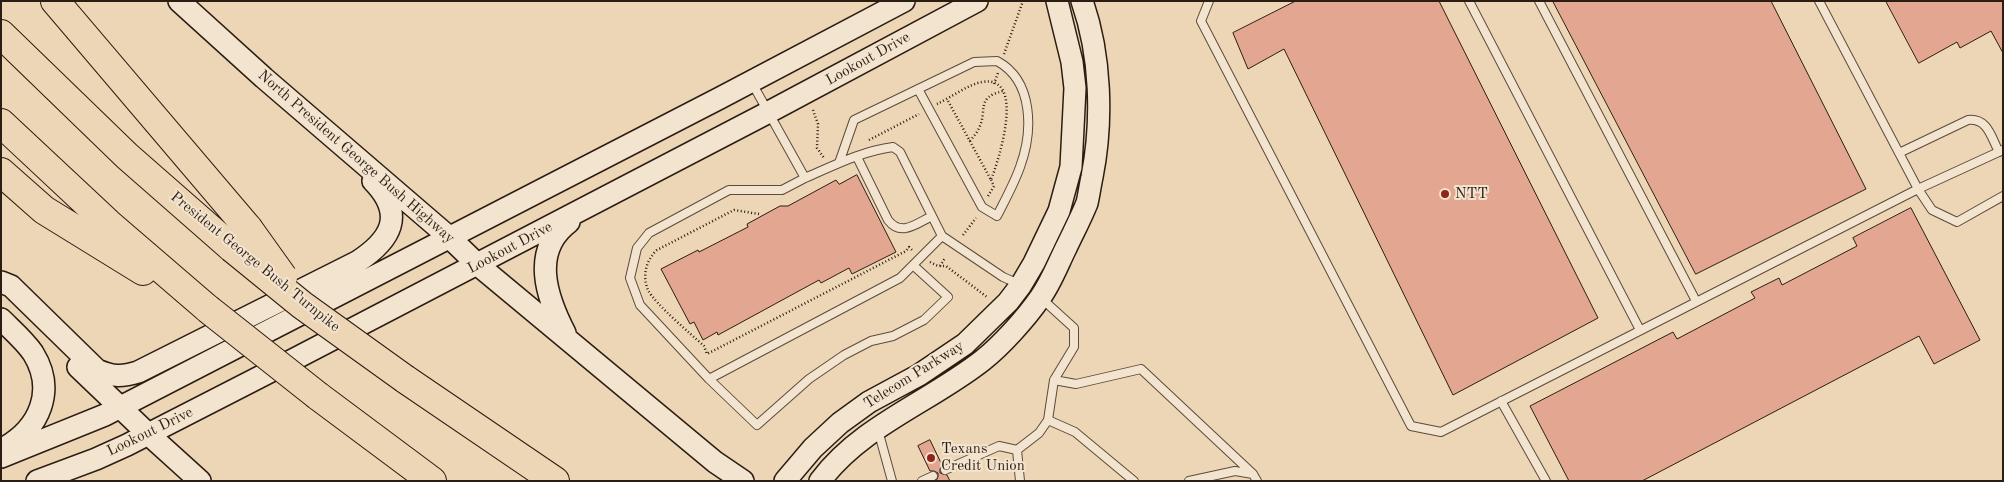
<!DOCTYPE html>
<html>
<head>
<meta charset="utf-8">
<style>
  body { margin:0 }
  #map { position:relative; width:2004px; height:482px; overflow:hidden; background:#ecd6b6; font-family:"Old Standard TT",serif }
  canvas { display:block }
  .frame { position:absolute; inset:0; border:2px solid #2c1d13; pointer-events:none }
</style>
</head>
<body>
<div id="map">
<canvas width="2004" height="482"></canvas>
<div class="frame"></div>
</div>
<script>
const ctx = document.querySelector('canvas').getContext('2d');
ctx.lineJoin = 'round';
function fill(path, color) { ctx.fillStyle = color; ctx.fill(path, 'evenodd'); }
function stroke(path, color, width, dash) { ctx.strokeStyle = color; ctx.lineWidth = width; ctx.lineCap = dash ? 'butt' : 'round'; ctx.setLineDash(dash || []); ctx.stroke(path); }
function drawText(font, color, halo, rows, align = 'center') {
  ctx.font = font + ' "Old Standard TT",serif'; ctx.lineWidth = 4; ctx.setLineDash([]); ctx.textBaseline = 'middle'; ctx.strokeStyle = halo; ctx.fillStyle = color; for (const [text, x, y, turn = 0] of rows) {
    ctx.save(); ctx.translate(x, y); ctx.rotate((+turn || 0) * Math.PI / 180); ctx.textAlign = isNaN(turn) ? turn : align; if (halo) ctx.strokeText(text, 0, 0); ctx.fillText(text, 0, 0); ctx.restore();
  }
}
const building = new Path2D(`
  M 1296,1 L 1439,1 L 1598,318 L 1453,395 L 1284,49 L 1248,69 L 1233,33 Z
  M 1553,1 L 1771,1 L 1866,189 L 1696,274 Z
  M 1886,1 L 2003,1 L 2003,53 L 1991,31 L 1960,48 L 1957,42 L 1919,63 Z
  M 857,175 L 896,252 L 852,274 L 849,268 L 821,283 L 819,280 L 718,335 L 717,332 L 703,340 L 694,322 L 690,324 L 661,269 L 698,250 L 699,252 L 748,227 L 747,224 L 780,206 L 788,206 L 836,180 L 839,184 Z
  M 1911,208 L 1980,340 L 1934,364 L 1919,336 L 1642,481 L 1569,481 L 1530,406 L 1673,332 L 1677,339 L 1755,298 L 1751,292 L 1779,278 L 1782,285 L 1857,246 L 1853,238 Z
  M 930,440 L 942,465 L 940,469 L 940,473 L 947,475 L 950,481 L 936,481 L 938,477 L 938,473 L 934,471 L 930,471 L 918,446 Z`);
const path = new Path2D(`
  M 1004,54 L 1023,1
  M 994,84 L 998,73
  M 937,104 C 950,98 969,84 982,82 C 1027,74 998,162 991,180 L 947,99
  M 813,110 L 818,124 L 817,148 L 824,158
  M 869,140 L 919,114
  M 970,141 C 973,137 977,133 979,128 C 988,110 975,98 1003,91
  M 988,196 L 994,186 L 991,180
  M 759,214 L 734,210 L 657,250 C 646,260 642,276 648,290 C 655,304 691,334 704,346 L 707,354 L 906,251 L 909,247 L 912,250
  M 963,235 L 976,218
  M 930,262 L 938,266 L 946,266 L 987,297
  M 940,266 L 945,258`);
const lane = new Path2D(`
  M 1209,1 L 1201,21 L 1411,426 L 1441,432 L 1918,189 L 2003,150
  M 1469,1 L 1640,330
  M 1539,1 L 1696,301
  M 1819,1 L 1918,189 L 1932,210 L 1957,222 L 2003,196
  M 752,83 L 805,178 C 833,166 862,151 893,147 L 900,152 L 942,236 L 1003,277 L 1019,284
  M 1899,153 L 1968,120 C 1988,118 1991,137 1999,152
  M 857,157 L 888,220 C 901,237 916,224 932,216
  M 839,163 L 854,120 L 974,62 L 997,61 C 1034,81 1033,132 1020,167 C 1014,184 1005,200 997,216 L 982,207 L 918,89
  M 805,178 L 782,190 L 729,190 L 649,233 L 637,248 L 630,278 L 640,305 L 709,379 L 900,278 L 942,236
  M 709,379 L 757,425 L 809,379 L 844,355 L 871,341 L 893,336 L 924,320 L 948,297 L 914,266
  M 1054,380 L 1076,384 L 1141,369 L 1253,474
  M 1501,401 L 1546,481
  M 1048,420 L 1075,432 L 1134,481
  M 878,430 L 892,481
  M 945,470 L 999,446 L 1017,450
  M 922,481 L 933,476
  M 1020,481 L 1017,450 L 1039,433 L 1048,420 L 1054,380 L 1074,347 L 1074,328 L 1041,298
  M 1189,481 L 1235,471 L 1253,474 L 1257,481`);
const secondary = new Path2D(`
  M 179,1 L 264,78 L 449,237 L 478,265 L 715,462 L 743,481
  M 1,282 L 11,286 L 97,370 C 113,377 122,377 138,372 L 357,262 C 391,240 406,215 373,181
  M 1,319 C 12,330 25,341 33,353 C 56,390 40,428 4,448
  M 565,333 C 547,298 530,251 569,222
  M 78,367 L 147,433 L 200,481
  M 1,457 L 105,415 L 720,98 L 904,1
  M 37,481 L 96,459 L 127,445 L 285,364 L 769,112 L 977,1
  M 785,481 L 813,448 L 840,423 L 869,402 L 919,375 L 965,344 L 1008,302 L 1021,285 L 1034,263 L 1059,211 L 1071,167 L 1075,88 L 1072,62 L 1057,1
  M 820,481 C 862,425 930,402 983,360 C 1002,345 1026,318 1040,298 C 1051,283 1058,264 1066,248 C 1073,233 1081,218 1087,203 C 1089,195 1090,186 1092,177 C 1103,121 1101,55 1082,1`);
const highway = new Path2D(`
  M 55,1 L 248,228
  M 1,34 L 127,156 L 232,248
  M 1,123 L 108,223 L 208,309
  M 1,172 L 44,210 L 143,271
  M 405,379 L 555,481
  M 318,396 L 432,481`);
const highwayBridge = new Path2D(`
  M 248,228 L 283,277
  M 232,248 L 302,305 L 405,379
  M 208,309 L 318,396`);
const markers = [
  [1445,194,5,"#8f2418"],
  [931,458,5,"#8f2418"]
];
const streetNames = [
  ["Lookout Drive",868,59,-29],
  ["North President George Bush Highway",356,157,41],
  ["Lookout Drive",510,248,-28],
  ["President George Bush Turnpike",255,262,39],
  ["Telecom Parkway",914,375,-32],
  ["Lookout Drive",150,432,-26]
];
const poiNames = [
  ["NTT",1455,194],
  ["Texans",941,449],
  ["Credit Union",941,466]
];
fill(building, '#e3a791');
stroke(building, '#2c1d13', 1);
stroke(lane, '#5c4b3c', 10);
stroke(secondary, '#2c1d13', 24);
stroke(highway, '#2c1d13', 30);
stroke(path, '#2c1d13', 2.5, [1, 2.5]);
stroke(lane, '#f3e4d0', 8);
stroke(secondary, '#f3e4d0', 21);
stroke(highway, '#ecd6b6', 28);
stroke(highwayBridge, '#2c1d13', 30, []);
stroke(highwayBridge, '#ecd6b6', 28);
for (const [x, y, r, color] of markers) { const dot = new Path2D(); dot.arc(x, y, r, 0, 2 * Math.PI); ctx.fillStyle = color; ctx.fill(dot); stroke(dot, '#f3e4d0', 2); }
drawText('15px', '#2c1d13', '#f3e4d0', streetNames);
drawText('15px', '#2c1d13', '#f3e4d0', poiNames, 'left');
</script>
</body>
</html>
